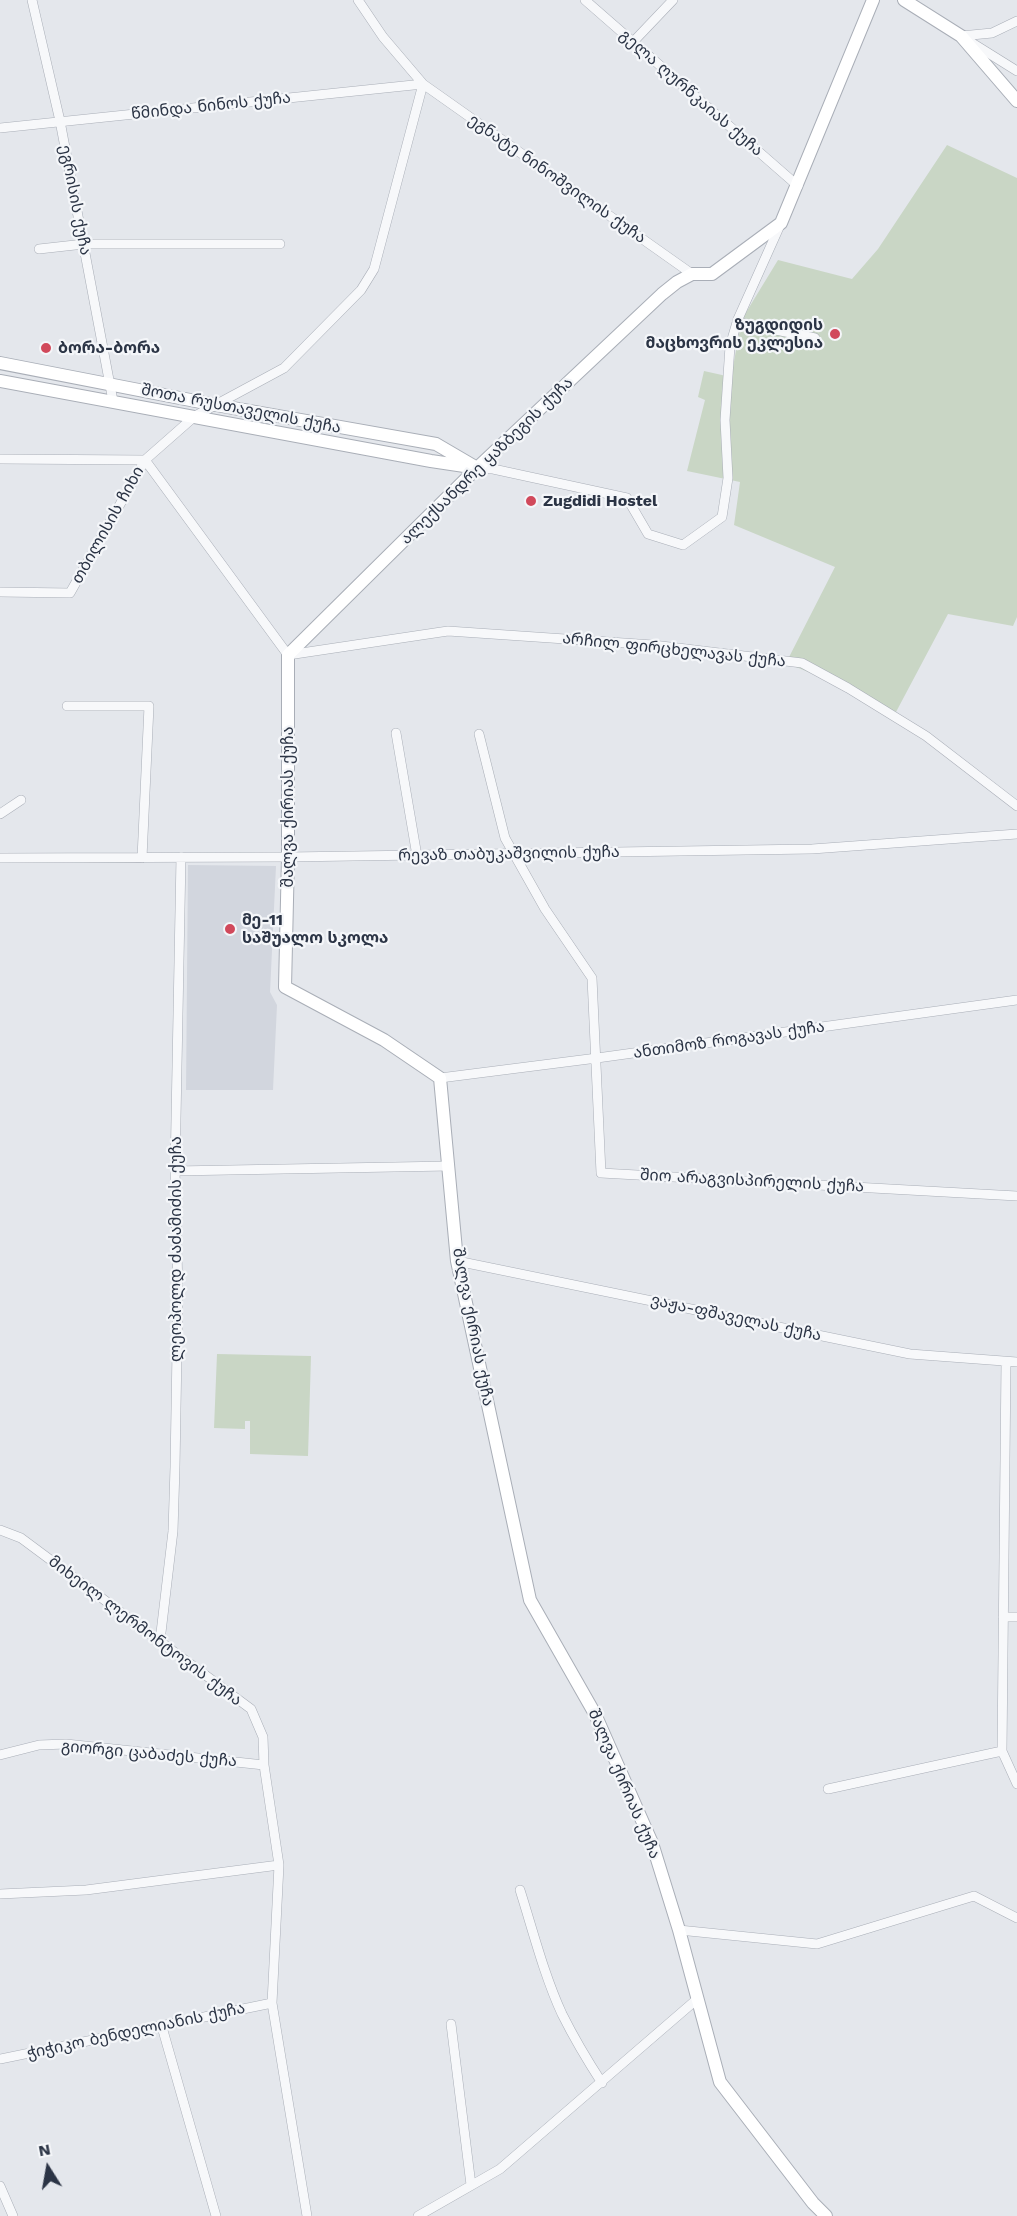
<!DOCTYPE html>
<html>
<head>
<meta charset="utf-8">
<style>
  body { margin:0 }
  #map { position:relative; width:1017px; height:2216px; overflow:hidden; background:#e4e7ec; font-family:"Work Sans",sans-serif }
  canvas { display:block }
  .north { position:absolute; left:18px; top:2138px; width:60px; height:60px; -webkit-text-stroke:4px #f4f6f9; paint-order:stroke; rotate:349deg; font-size:16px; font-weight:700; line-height:24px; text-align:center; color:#2b3445 }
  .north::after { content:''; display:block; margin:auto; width:21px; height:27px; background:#2b3445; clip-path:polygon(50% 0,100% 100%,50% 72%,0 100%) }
</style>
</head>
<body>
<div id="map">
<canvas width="1017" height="2216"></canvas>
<div class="north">N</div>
</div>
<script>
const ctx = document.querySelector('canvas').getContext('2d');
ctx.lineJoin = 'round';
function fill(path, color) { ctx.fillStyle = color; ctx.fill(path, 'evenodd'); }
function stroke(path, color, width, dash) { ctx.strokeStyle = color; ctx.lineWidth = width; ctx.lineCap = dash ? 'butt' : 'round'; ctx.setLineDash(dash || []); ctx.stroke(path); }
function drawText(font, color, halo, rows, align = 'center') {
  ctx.font = font + ' "Work Sans","Noto Sans Georgian",sans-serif'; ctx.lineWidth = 4.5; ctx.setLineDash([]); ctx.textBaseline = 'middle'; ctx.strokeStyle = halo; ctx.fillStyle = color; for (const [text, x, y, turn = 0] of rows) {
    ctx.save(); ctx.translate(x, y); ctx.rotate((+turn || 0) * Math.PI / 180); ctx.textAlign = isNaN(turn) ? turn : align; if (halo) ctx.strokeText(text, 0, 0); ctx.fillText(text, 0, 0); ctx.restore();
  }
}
const built = new Path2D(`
  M 188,865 L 276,866 L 270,992 L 277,1005 L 273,1090 L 186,1090 Z`);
const green = new Path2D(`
  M 947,145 L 1017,178 L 1017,617 L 1013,626 L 948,614 L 896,712 L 843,686 L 786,663 L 835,567 L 734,525 L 740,482 L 687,471 L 705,400 L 698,397 L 704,371 L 731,377 L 742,319 L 778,260 L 852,279 L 878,249 Z
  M 217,1354 L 311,1356 L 308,1456 L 250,1454 L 250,1421 L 245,1421 L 245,1429 L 214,1428 Z`);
const street = new Path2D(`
  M 32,0 L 60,121 L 113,401
  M 358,0 L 383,37 L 423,84 L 692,274
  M 585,0 L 798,186
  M 961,36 L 992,33 L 1017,21
  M 969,41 L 1017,71
  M 633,42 L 673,0
  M 0,128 L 423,84 L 374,269 L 361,290 L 284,368 L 195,416 L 145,460 L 70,593 L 0,592
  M 39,249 L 84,244 L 280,244
  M 737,322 L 815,338
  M 0,459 L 145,460
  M 145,460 L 288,655 L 448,631 L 653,645 L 802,663 L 848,688 L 926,736 L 1017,806
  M 477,468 L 493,469 L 627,498 L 648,534 L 683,545 L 722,517 L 728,478 L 725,420 L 730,346 L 738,319 L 781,223
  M 67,706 L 149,706 L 142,858
  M 396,733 L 417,856
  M 479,734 L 505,838 L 545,909 L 592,978 L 601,1173 L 1017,1196
  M 0,814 L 21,800
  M 0,858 L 288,857 L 812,849 L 1017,834
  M 440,1078 L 597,1058 L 1017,1000
  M 175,1171 L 449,1166
  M 457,1261 L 910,1354 L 1017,1362
  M 1006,1362 L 1002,1751 L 1017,1784
  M 0,1530 L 21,1538 L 251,1709 L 263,1737 L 264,1765 L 279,1865 L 272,2003 L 307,2216
  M 1003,1617 L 1017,1617
  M 160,1641 L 173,1531 L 175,1467 L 178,1292 L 175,1171 L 181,857
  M 0,1755 L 39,1745 L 66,1744 L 264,1765
  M 828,1789 L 1002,1751
  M 520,1890 C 533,1931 544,1975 562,2014 C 574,2038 587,2060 602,2083
  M 0,1894 L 86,1890 L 279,1865
  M 679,1930 L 817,1944 L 974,1896 L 1017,1918
  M 451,2024 L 471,2185
  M 162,2027 L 216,2216
  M 0,2059 L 272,2003
  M 0,2186 L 13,2216
  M 418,2216 L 500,2169 L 696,2000`);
const secondary = new Path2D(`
  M 904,0 L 961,36 L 1017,101
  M 0,363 L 216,405 L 436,444 L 477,468
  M 0,381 L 431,461 L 471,467
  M 826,2216 L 813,2203 L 720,2082 L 679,1930 L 652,1843 L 595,1714 L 530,1600 L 457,1261 L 440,1078 L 384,1040 L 285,987 L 288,857 L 288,655 L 477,468 L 662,294 L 677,282 L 692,274 L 712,274 L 781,223 L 873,0`);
const markers = [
  [835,334,6,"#d1495b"],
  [46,348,6,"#d1495b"],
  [531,501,6,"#d1495b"],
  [230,929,6,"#d1495b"]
];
const streetNames = [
  ["გელა ღურწკაიას ქუჩა",691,93,41],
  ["წმინდა ნინოს ქუჩა",211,106,-6],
  ["ეგნატე ნინოშვილის ქუჩა",557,179,35],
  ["ეგრისის ქუჩა",75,200,79],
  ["შოთა რუსთაველის ქუჩა",241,409,11],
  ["ალექსანდრე ყაზბეგის ქუჩა",487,461,-44],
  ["თბილისის ჩიხი",108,525,-61],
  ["არჩილ ფირცხელავას ქუჩა",674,650,6],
  ["შალვა ქირიას ქუჩა",288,807,-90],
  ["რევაზ თაბუკაშვილის ქუჩა",509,854,-1],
  ["ანთიმოზ როგავას ქუჩა",729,1040,-8],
  ["შიო არაგვისპირელის ქუჩა",752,1181,3],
  ["ლეოპოლდ ძაძამიძის ქუჩა",176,1249,-90],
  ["ვაჟა-ფშაველას ქუჩა",736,1318,12],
  ["შალვა ქირიას ქუჩა",473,1327,79],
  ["მიხეილ ლერმონტოვის ქუჩა",145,1631,37],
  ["გიორგი ცაბაძეს ქუჩა",149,1754,5],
  ["შალვა ქირიას ქუჩა",624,1784,67],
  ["ჭიჭიკო ბენდელიანის ქუჩა",136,2031,-12]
];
const poiNames = [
  ["ზუგდიდის",823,325,"right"],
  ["მაცხოვრის ეკლესია",823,343,"right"],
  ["ბორა-ბორა",58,348],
  ["Zugdidi Hostel",543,501],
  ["მე-11",242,920],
  ["საშუალო სკოლა",242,938]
];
fill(built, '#d2d6de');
fill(green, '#c9d6c5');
stroke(street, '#a9aeb7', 10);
stroke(secondary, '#a9aeb7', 14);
stroke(street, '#f7f8fa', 9);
stroke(secondary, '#fff', 12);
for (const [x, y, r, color] of markers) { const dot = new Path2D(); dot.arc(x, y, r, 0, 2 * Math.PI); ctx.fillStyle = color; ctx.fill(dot); stroke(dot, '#f4f6f9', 2); }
drawText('16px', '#2b3445', '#f4f6f9', streetNames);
drawText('bold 16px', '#2b3445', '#f4f6f9', poiNames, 'left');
</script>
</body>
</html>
